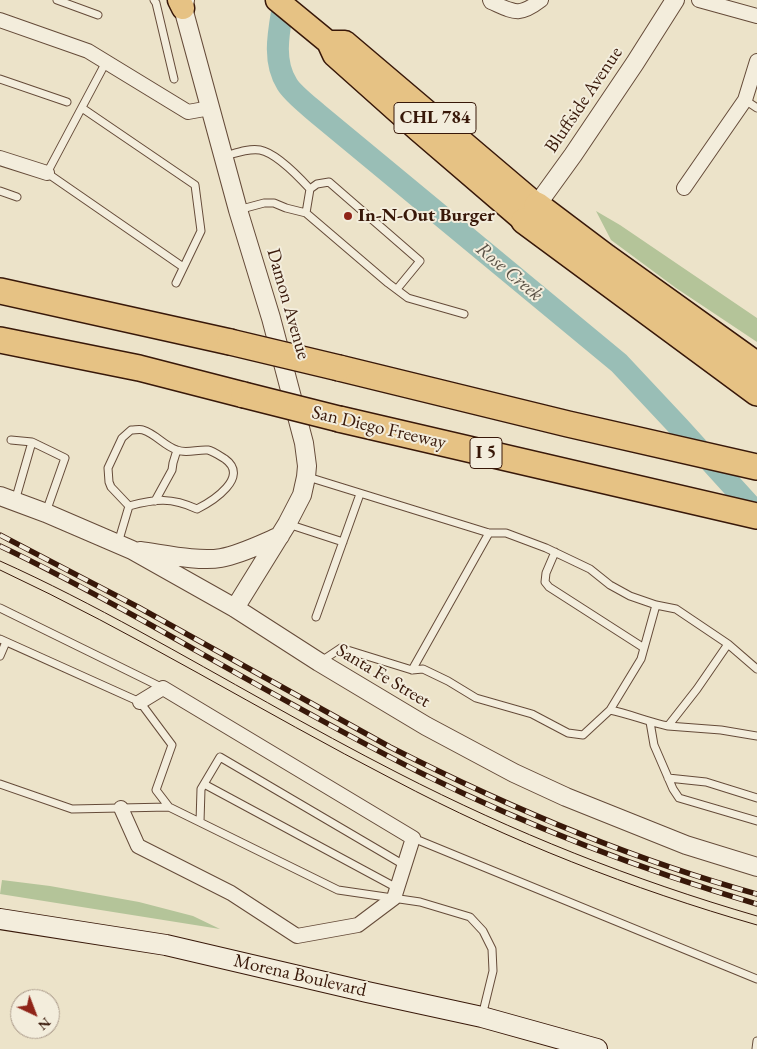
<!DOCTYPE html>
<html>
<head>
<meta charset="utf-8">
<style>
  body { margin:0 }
  #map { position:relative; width:757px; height:1049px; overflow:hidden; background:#ece3c9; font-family:"EB Garamond",serif }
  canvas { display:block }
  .north { position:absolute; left:10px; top:989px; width:50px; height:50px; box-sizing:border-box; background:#f3eddc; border:1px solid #a89888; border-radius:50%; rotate:137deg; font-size:14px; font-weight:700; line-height:20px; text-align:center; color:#381809 }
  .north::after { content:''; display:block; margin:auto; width:18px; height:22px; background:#8f2418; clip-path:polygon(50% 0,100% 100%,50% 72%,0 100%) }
</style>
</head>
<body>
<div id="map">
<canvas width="757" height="1049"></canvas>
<div class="north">N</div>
</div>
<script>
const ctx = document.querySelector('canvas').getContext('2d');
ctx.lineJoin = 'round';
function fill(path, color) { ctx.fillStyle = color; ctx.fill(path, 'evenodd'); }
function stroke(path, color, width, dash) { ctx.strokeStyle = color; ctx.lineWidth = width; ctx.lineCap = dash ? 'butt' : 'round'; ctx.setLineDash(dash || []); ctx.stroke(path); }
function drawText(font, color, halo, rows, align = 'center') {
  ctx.font = font + ' "EB Garamond",serif'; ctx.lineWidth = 4; ctx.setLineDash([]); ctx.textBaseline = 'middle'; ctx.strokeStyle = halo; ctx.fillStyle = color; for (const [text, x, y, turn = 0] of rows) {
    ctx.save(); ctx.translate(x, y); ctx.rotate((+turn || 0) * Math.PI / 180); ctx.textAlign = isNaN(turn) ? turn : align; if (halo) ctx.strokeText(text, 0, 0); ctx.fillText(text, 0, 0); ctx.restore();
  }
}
const green = new Path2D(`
  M 596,211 L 620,225 L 757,318 L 757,342 L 676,288 L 611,240 Z
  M 2,880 L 50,886 L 139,902 L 193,916 L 220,929 L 0,894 Z`);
const river = new Path2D(`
  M 284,0 C 280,27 271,59 287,84 C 292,93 310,107 318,114 L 619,363 L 679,427 L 757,513`);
const service = new Path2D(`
  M 57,0 L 98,15
  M 154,0 L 156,3 L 174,79
  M 106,62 L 47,173 L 183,267
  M 0,79 L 67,102
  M 745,100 L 757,108
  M 82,108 L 195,185 L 201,231 L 176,283
  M 225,156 C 236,153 249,148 260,150 C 276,153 299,177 310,189
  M 0,191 L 17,197
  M 238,210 L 264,203 L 274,203 L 286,208 L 306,213 L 388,283 L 408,298 L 464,314
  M 306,213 L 310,189 L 317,184 L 329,182 L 420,261 L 397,289
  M 11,440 L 32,442 L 65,458 L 46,512
  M 308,477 L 489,533 L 506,533 L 546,548 L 590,569 L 610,585 L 630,596 L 656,605 L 676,609 L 728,644 L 697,689 L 668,726 C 648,722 630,714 610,710 L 583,735 L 568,733 L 532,714 L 476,698 L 448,681 L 423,669 L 412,670 L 341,648 L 320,662
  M 15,501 L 32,442
  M 155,501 L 172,470 L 173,463 L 177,450
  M 288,524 L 343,542
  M 118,543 L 129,506 L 111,487 L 109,482 L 108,468 L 122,438 L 131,430 C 135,430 140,429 143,430 C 156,434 164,446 177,450 C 186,454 198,449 208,450 C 213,451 220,456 225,459 C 250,477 213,501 197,509 C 171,497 156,499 129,506
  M 555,552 L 546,573 L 545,582 L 549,587 L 644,648
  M 0,608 L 163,688
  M 316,617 L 360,494
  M 0,639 L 140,702 L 172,745 L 156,790 L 169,807 L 338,890 L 420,902 L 470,917 L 483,931 L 492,949 L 493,971 L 482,1016
  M 728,644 L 757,669
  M 0,656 L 6,642
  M 412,670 L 489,533
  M 610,710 L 641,659 L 656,605
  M 650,722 L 654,745 L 673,789 L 679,798 L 757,821
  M 668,726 L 721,730 L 757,736
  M 668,778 L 706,782 L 757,798
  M 0,784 L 72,809 L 169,807
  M 204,784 L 397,888
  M 200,822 L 201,789 L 220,757 L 404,865
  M 413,838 L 757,979
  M 756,1049 L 757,1041`);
const minor = new Path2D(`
  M 490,0 L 491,2 C 514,12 519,17 541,0
  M 699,0 L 757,16
  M 0,20 L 88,51 L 188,112 L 210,108
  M 0,158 L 47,173
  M 684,188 L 745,100 L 757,61
  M 121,808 L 138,846 L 231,893 L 297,936 L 358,925 L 394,898 L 413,838 L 163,688 L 140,702`);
const tertiary = new Path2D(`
  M 185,0 L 183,8 L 238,210 L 271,318 L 304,443 L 307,466 L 306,477 L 302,495 L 287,524 L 235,608
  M 531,213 L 573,155 L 635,63 L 675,0
  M 0,496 L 46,513 L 132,550 L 235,608 L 319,662 L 426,726 L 514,773 L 566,797 L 686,845 L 757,867
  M 140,551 C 163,554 199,562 221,558 C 242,554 261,544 280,536`);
const secondary = new Path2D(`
  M 0,919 L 166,945 L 367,992 L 482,1017 L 597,1049`);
const primary = new Path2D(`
  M 179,0 L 183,8
  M 277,0 L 328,42 L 334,55 L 418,130 L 524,221
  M 328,42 L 345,42 L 537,205`);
const motorway = new Path2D(`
  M 537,205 L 606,257 L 757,365
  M 524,221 L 757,393
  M 0,291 L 230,342
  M 0,340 L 139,368 L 244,395
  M 339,368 L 568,424 L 757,467
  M 339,419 L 757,516`);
const tram = new Path2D(`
  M 0,561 C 47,582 93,606 139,631 C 225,678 310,728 398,773 C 513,832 633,880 757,916
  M 0,570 C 135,633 262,712 394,780 C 509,841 632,889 757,925`);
const rail = new Path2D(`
  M 0,535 L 138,607 L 390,747 C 508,807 630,859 757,894
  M 0,546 C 51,570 100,597 149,624 C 240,675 330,727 423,774 C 530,827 642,870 757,904`);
const motorwayBridge = new Path2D(`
  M 230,342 L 339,368
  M 244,395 L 339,419`);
const markers = [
  [348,216,5,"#8f2418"]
];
const shields = [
  [435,118,82],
  [486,453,32]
];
const shieldNames = [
  ["CHL 784",435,118],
  ["I 5",486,453]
];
const streetNames = [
  ["Bluffside Avenue",584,100,-56],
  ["Damon Avenue",288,304,74],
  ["San Diego Freeway",379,428,13],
  ["Santa Fe Street",383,676,31],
  ["Morena Boulevard",300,976,13]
];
const poiNames = [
  ["In-N-Out Burger",358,216]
];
const waterNames = [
  ["Rose Creek",509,272,40]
];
fill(green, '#b4c499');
stroke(river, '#99beb6', 22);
stroke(service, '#654b39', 9);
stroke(minor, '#654b39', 16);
stroke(tertiary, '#654b39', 20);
stroke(secondary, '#381809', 22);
stroke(primary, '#381809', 25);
stroke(motorway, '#381809', 28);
stroke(service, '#f3eddc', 7);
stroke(minor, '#f3eddc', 14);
stroke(tertiary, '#f3eddc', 18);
stroke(secondary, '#f3eddc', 20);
stroke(primary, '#e6c284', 22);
stroke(motorway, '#e6c284', 25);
stroke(tram, '#381809', 1);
stroke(rail, '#381809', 5.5);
stroke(rail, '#f3eddc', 4, [11]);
stroke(motorwayBridge, '#381809', 28, []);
stroke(motorwayBridge, '#e6c284', 25);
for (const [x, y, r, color] of markers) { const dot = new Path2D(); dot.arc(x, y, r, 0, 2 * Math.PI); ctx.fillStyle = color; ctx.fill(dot); stroke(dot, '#f3eddc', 2); }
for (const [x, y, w] of shields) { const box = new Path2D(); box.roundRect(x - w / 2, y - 15.5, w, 31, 4); ctx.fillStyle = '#f3eddc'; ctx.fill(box); stroke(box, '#381809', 1); }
drawText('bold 18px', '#381809', null, shieldNames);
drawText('19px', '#381809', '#f3eddc', streetNames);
drawText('bold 19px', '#381809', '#f3eddc', poiNames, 'left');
drawText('italic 20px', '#5a5246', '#f3eddc', waterNames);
</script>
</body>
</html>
